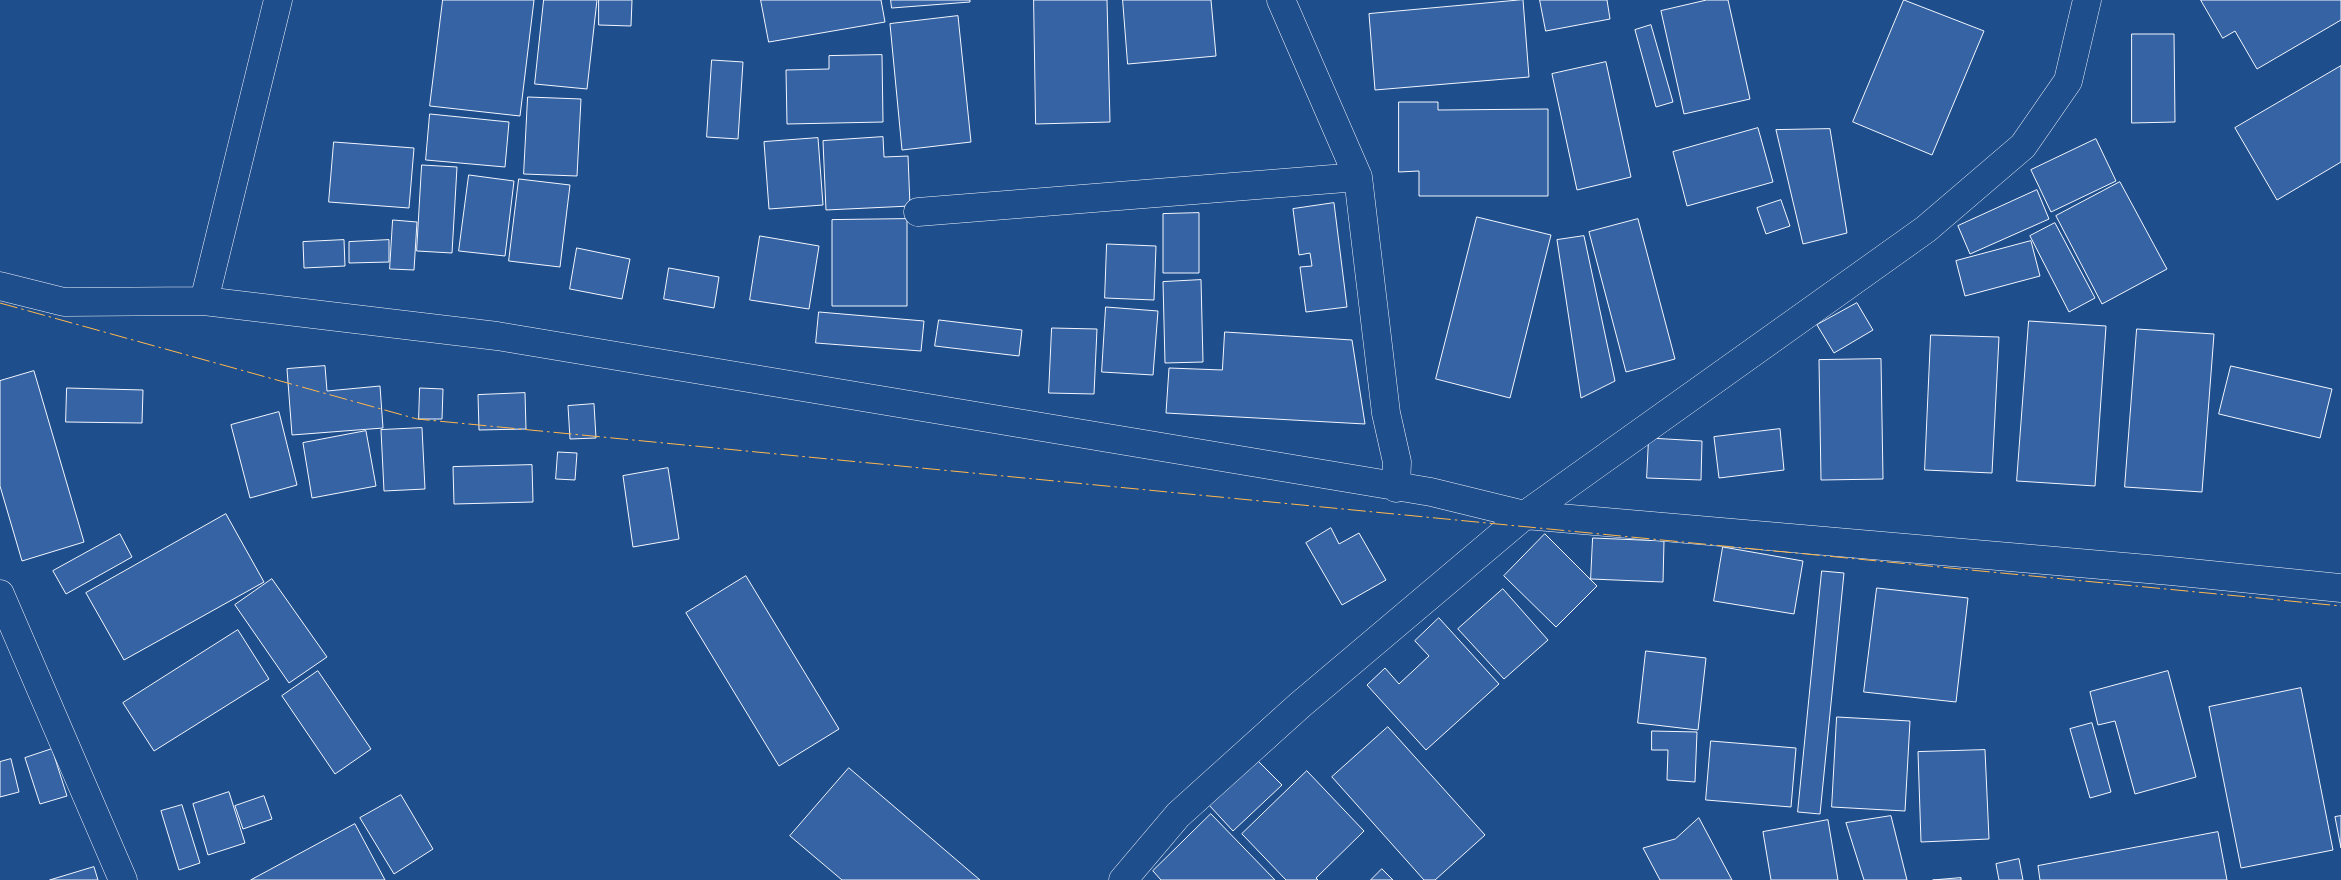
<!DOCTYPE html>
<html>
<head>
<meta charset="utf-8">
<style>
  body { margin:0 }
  canvas { display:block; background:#1f4e8c }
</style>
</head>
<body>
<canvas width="2341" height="880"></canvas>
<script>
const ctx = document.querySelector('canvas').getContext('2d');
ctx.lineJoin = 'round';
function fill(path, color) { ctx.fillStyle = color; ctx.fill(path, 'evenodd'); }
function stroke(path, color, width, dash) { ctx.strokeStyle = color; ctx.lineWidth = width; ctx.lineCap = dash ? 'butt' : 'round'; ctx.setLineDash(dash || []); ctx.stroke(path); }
const building = new Path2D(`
  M 443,0 L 534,0 L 520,116 L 430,106 Z
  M 544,0 L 597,0 L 587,89 L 535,84 Z
  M 599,0 L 632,0 L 631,26 L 599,25 Z
  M 761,0 L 881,0 L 885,22 L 769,42 Z
  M 891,0 L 970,0 L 970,2 L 892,8 Z
  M 1034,0 L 1107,0 L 1110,122 L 1036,124 Z
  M 1123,0 L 1211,0 L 1216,56 L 1128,64 Z
  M 1523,0 L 1529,77 L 1375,90 L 1369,14 Z
  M 1540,0 L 1607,0 L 1610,19 L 1546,31 Z
  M 1707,0 L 1728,0 L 1750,99 L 1684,114 L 1661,11 Z
  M 1904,0 L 1984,31 L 1932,155 L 1853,122 Z
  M 2201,0 L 2341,0 L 2341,20 L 2257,69 L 2235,31 L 2223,38 Z
  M 958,16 L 971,142 L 902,150 L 890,24 Z
  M 1651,25 L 1673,102 L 1656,107 L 1635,30 Z
  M 2132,34 L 2174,34 L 2175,122 L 2132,123 Z
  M 882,55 L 883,122 L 787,124 L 786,70 L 829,69 L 829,56 Z
  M 712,60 L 743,62 L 738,139 L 707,137 Z
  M 1606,62 L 1631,177 L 1577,190 L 1552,74 Z
  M 2341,66 L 2341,162 L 2277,200 L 2235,128 Z
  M 528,97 L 581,99 L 577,176 L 524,174 Z
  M 1399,102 L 1438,102 L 1438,110 L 1548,109 L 1548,196 L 1419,196 L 1419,171 L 1399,172 Z
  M 430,114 L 509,122 L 505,167 L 426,160 Z
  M 1758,128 L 1773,182 L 1687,206 L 1673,152 Z
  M 1830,129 L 1847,233 L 1803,244 L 1776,130 Z
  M 883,137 L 884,157 L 908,156 L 910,206 L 826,210 L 823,141 Z
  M 818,138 L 823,205 L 769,209 L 764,142 Z
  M 2096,139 L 2116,181 L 2051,212 L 2031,170 Z
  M 334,142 L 414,148 L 409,208 L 329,202 Z
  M 422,165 L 457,167 L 452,253 L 417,251 Z
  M 469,175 L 514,181 L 505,256 L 459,251 Z
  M 519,179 L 570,185 L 560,267 L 509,261 Z
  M 2120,182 L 2167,269 L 2102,304 L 2056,216 Z
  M 2037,190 L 2049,219 L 1970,254 L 1958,226 Z
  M 1781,200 L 1790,226 L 1766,234 L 1757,208 Z
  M 1334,203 L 1347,307 L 1306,312 L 1300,267 L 1312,266 L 1310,253 L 1299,255 L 1293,209 Z
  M 1199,213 L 1199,273 L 1163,273 L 1163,214 Z
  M 1477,217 L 1551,235 L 1510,398 L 1436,379 Z
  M 907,219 L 907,306 L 832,306 L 832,220 Z
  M 1638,219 L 1675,359 L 1626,372 L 1589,232 Z
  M 393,220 L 417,222 L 414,270 L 390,269 Z
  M 2055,223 L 2095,298 L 2069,312 L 2030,236 Z
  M 760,236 L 819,246 L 809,309 L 750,300 Z
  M 1584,236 L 1615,381 L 1581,398 L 1557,240 Z
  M 344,240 L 345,266 L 304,268 L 303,242 Z
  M 389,240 L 389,262 L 349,263 L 349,242 Z
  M 2031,241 L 2040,276 L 1965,296 L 1956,261 Z
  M 1107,244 L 1156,246 L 1154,300 L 1105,298 Z
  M 577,248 L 630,259 L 622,299 L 570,289 Z
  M 669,268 L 719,277 L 714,308 L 664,299 Z
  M 1201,280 L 1203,362 L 1165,363 L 1163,282 Z
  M 1857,303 L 1873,330 L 1834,353 L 1817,325 Z
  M 1106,307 L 1158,311 L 1153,375 L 1102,372 Z
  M 819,312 L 924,321 L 921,351 L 816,343 Z
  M 939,320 L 1022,330 L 1019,356 L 935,346 Z
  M 2029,321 L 2106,326 L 2095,486 L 2017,481 Z
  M 1052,328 L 1097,329 L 1094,394 L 1049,393 Z
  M 2137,329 L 2214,334 L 2202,492 L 2125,487 Z
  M 1225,332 L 1352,340 L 1365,424 L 1166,413 L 1169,368 L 1222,370 Z
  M 1931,335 L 1999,337 L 1992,473 L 1925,470 Z
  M 1881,359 L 1883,479 L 1821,480 L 1819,360 Z
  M 325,366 L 327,391 L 380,386 L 383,428 L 292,435 L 287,369 Z
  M 2231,366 L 2332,389 L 2320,438 L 2219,414 Z
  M 34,371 L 84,542 L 22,561 L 0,486 L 0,381 Z
  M 67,388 L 143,390 L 142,423 L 66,422 Z
  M 420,388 L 443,389 L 442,419 L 419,419 Z
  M 525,393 L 526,429 L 479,430 L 478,395 Z
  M 594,404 L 596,438 L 570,439 L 568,406 Z
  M 279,412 L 297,485 L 250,498 L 231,425 Z
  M 422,428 L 425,489 L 384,491 L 381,430 Z
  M 1780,429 L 1784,470 L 1719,478 L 1714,437 Z
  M 366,431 L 376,486 L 312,498 L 303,443 Z
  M 1649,438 L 1702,441 L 1701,480 L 1647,478 Z
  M 558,452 L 577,453 L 575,480 L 556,479 Z
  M 532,465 L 533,502 L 454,504 L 453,467 Z
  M 668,468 L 679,539 L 633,547 L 623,476 Z
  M 226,514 L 264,582 L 124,660 L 86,593 Z
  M 1331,528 L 1339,544 L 1359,533 L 1386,580 L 1342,605 L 1306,543 Z
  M 120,534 L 132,557 L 66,594 L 53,571 Z
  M 1545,534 L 1597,586 L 1556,627 L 1504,576 Z
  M 1593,538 L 1664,541 L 1663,582 L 1591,579 Z
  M 1723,547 L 1803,561 L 1794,614 L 1714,601 Z
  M 1822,571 L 1844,573 L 1820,814 L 1798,812 Z
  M 746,576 L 839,729 L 779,766 L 686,613 Z
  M 272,579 L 327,657 L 289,683 L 235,605 Z
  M 1877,588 L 1968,598 L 1956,702 L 1864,692 Z
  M 1503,589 L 1548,640 L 1504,679 L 1458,629 Z
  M 1439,618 L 1499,684 L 1426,750 L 1367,685 L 1385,668 L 1399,684 L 1429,656 L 1415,641 Z
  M 238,630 L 269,679 L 154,751 L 123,703 Z
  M 1646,651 L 1706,658 L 1698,730 L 1638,723 Z
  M 318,671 L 371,749 L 335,774 L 282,696 Z
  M 2168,671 L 2196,777 L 2135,794 L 2115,721 L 2098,725 L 2090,692 Z
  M 2301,688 L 2333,850 L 2241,868 L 2209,707 Z
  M 1837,717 L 1910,721 L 1905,811 L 1832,807 Z
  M 2092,723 L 2111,792 L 2090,798 L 2070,729 Z
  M 1388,727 L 1485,835 L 1435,880 L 1424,880 L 1332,777 Z
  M 1652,731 L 1697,732 L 1695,782 L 1667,780 L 1668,750 L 1652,750 Z
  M 1711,741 L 1796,748 L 1791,807 L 1706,800 Z
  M 52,749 L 67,796 L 40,804 L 25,758 Z
  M 1985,750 L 1989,839 L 1921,842 L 1918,752 Z
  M 11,759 L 19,792 L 0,797 L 0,762 Z
  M 1257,760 L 1282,785 L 1233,831 L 1209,805 Z
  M 849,768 L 980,880 L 842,880 L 790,836 Z
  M 1307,771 L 1364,831 L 1316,878 L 1318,880 L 1286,880 L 1242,834 Z
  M 229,792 L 245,843 L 208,855 L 193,804 Z
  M 401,795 L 433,849 L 394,874 L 360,818 Z
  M 264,796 L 272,819 L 243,829 L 235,806 Z
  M 182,805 L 200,863 L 179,870 L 161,811 Z
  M 1211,814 L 1275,880 L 1161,880 L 1153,871 Z
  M 1891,816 L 1907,880 L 1864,880 L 1846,823 Z
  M 2341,816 L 2341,848 L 2335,817 Z
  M 1699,818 L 1732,880 L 1660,880 L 1643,848 L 1675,839 Z
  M 1828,820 L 1838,880 L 1771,880 L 1763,832 Z
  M 355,824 L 385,880 L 251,880 Z
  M 2218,832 L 2227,880 L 2040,880 L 2038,866 Z
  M 2019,859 L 2023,880 L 1999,880 L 1996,864 Z
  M 94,867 L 98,880 L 50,880 Z
  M 1382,869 L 1393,880 L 1371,880 Z
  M 1961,878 L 1961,880 L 1933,880 Z`);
const minor = new Path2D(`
  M 1281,0 L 1358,177 L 1386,413 L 1397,462 L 1396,488
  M 918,212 L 1358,177
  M 0,286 L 64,302 L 204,301 L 497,336 L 1431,492 L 1525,515 L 2171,571 L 2341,588
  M 204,301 L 278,0
  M 0,594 L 123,880
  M 1123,880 L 1178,815 L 1300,705 L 1525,515 L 1926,229 L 2023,146 L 2068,81 L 2087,0`);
const power = new Path2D(`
  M 0,303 L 417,419 L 2341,606`);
fill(building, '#3563a3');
stroke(building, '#f2f6ff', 1);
stroke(minor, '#f2f6ff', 29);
stroke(minor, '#1f4e8c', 28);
stroke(power, '#ffb74d', 1, [18, 4, 2.5, 4]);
</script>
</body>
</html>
